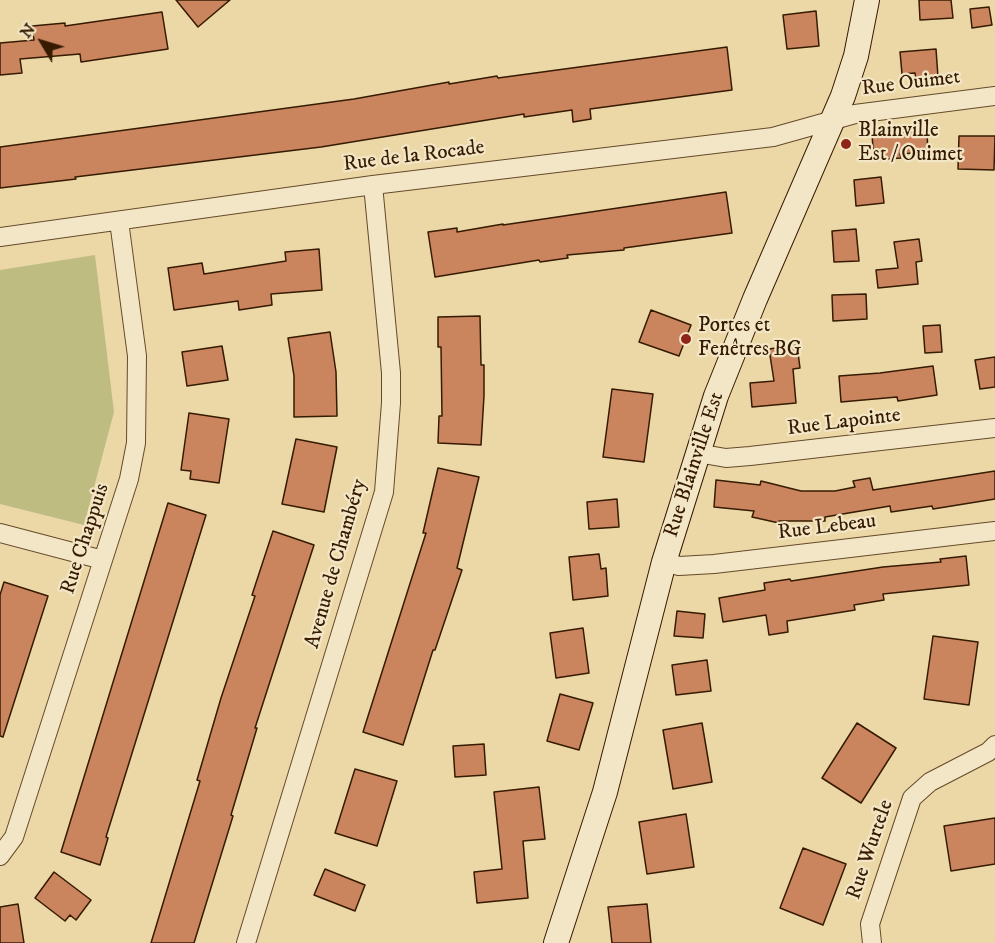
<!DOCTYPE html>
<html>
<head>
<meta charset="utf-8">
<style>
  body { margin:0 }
  #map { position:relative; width:995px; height:943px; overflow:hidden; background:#ecd8a7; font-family:"IM FELL DW Pica",serif }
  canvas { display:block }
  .north { position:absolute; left:12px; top:12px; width:60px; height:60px; -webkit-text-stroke:4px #f3e6c6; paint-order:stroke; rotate:308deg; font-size:16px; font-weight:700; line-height:24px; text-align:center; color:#361b01 }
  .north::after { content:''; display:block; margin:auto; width:21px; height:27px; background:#361b01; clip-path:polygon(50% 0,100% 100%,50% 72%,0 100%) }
</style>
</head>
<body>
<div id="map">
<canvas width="995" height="943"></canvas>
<div class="north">N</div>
</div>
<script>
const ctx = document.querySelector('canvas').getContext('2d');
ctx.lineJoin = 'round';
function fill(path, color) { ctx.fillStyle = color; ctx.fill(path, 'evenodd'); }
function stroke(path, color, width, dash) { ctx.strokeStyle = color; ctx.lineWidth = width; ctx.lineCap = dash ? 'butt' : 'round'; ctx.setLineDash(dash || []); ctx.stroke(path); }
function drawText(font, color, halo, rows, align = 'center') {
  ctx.font = font + ' "IM FELL DW Pica",serif'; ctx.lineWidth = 4.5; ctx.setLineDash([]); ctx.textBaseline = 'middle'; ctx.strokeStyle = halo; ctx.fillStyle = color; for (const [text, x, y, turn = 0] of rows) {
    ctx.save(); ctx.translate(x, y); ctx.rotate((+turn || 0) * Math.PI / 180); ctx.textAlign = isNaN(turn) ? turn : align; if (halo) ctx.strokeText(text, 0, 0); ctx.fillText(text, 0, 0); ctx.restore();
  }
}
const green = new Path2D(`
  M 95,255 L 114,412 L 84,525 L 0,504 L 0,270 Z`);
const building = new Path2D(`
  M 176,0 L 230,0 L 198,27 Z
  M 919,0 L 951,0 L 953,18 L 920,20 Z
  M 989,7 L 992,25 L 972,28 L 970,9 Z
  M 816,11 L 819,46 L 787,49 L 783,15 Z
  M 162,12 L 168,49 L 81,62 L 80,54 L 20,59 L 22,73 L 0,75 L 0,43 L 34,40 L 32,26 L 65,23 L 65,26 Z
  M 727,47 L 732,90 L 590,109 L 591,119 L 573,122 L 572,110 L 524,117 L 524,114 L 321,147 L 75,177 L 76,179 L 0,188 L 0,147 L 354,99 L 449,82 L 449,84 L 497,76 L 498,78 Z
  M 936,49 L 938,77 L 916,79 L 915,73 L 902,74 L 900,52 Z
  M 899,133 L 927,133 L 928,152 L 900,154 L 901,158 L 874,160 L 872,135 Z
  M 959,136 L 995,136 L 994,170 L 958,169 Z
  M 881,177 L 884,203 L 856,206 L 854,180 Z
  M 726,192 L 732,233 L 624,248 L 624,250 L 567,255 L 568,258 L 540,262 L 539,260 L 435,277 L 428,232 L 457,228 L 457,232 L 503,224 L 503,225 Z
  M 856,229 L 859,261 L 834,262 L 832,231 Z
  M 919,239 L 922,261 L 916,262 L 918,284 L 878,288 L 876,270 L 898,268 L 894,242 Z
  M 319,249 L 322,290 L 271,294 L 272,305 L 239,310 L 238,301 L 174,310 L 168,268 L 202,263 L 204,274 L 286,261 L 285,252 Z
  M 866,294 L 867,319 L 833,321 L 832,295 Z
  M 651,310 L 691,325 L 679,356 L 639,342 Z
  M 480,316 L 481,365 L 484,365 L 484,396 L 481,445 L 438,443 L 439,416 L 442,416 L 441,347 L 438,347 L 438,317 Z
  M 940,325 L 942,352 L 925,353 L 923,326 Z
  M 330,332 L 336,372 L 337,416 L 294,417 L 294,376 L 288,338 Z
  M 797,345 L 800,368 L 793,369 L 796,403 L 752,407 L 750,383 L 774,381 L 769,349 Z
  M 222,346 L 228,380 L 187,386 L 182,352 Z
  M 995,357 L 995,387 L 980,389 L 975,360 Z
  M 933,366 L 937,395 L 898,401 L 897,397 L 841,402 L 839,376 L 880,373 Z
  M 612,389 L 653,394 L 644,462 L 603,457 Z
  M 189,413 L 229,419 L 219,483 L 190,479 L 191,471 L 181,470 Z
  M 296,439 L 337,447 L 324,512 L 282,504 Z
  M 438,468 L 479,477 L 457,568 L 462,570 L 435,650 L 433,650 L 403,745 L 363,732 L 426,533 L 423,533 Z
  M 995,471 L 995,499 L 933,509 L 932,506 L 891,512 L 890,506 L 825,517 L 825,521 L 779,521 L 779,523 L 752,517 L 754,511 L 714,507 L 716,480 L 760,485 L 761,481 L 801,491 L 835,491 L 855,487 L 853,481 L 870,478 L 873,490 Z
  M 617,499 L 619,527 L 589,529 L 587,502 Z
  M 168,503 L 206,515 L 106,837 L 108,838 L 100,865 L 61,852 Z
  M 273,531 L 314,545 L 255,728 L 257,728 L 231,815 L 233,816 L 194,943 L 151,943 L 200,781 L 197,780 L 221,698 L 255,596 L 252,595 Z
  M 599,554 L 601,569 L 606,568 L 608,596 L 573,600 L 569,557 Z
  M 966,556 L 969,585 L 883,594 L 884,600 L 854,605 L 855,610 L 787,621 L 788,632 L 769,635 L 766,615 L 723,622 L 719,598 L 765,590 L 764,583 L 790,579 L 791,581 L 883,567 L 941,562 L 940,559 Z
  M 4,582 L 48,596 L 3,737 L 0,736 L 0,595 Z
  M 677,611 L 705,614 L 703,638 L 674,636 Z
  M 583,628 L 589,673 L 556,678 L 550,633 Z
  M 933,636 L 978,642 L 969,705 L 924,699 Z
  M 707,660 L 711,691 L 676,695 L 672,665 Z
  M 560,694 L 593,703 L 579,750 L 547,741 Z
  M 702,723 L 712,782 L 673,789 L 663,730 Z
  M 857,723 L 896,748 L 861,803 L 822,778 Z
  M 484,744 L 486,775 L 455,777 L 453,746 Z
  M 355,769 L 397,781 L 377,846 L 335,833 Z
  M 539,787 L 545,839 L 523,841 L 528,898 L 477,903 L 474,872 L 502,869 L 494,792 Z
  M 686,814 L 694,867 L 647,874 L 639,822 Z
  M 995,818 L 995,864 L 951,871 L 944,826 Z
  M 803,848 L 846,864 L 823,925 L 780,908 Z
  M 325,869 L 365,885 L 355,911 L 314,895 Z
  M 54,872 L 91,900 L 76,920 L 70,915 L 65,921 L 35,898 Z
  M 18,904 L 24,943 L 0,943 L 0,907 Z
  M 647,904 L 651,943 L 612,943 L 608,907 Z`);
const street = new Path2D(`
  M 0,237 L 373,185 L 773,137 L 855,114 L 995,96
  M 697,453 L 726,458 L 750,456 L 995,428
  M 0,533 L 103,560
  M 664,562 L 679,566 L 714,564 L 995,531
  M 0,856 L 14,837 L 129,479 L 136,443 L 137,356 L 119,221
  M 246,943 L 384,492 L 391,403 L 391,373 L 373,185
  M 872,943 L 870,924 L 912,798 L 930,782 L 988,752 L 995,745`);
const secondary = new Path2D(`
  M 556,943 L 605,792 L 664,562 L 716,396 L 755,299 L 843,96 L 856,56 L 867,0`);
const markers = [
  [846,144,6,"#8f2418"],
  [686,339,6,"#8f2418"]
];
const streetNames = [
  ["Rue Ouimet",911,84,-7],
  ["Rue de la Rocade",414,157,-7],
  ["Rue Lapointe",844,423,-7],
  ["Rue Blainville Est",695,465,-72],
  ["Rue Lebeau",827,528,-7],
  ["Rue Chappuis",86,539,-72],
  ["Avenue de Chambéry",337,564,-74],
  ["Rue Wurtele",871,850,-71]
];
const poiNames = [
  ["Blainville",858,132],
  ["Est / Ouimet",858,156],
  ["Portes et",698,327],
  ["Fenêtres BG",698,351]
];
fill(green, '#bfbc82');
fill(building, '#ca855f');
stroke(building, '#361b01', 1.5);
stroke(street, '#644a2a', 20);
stroke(secondary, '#361b01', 26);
stroke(street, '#f3e6c6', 18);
stroke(secondary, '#f3e6c6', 24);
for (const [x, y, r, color] of markers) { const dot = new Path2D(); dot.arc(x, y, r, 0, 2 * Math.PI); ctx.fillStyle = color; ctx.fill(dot); stroke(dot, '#f3e6c6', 2); }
drawText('21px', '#361b01', '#f3e6c6', streetNames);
drawText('21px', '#361b01', '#f3e6c6', poiNames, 'left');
</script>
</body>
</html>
